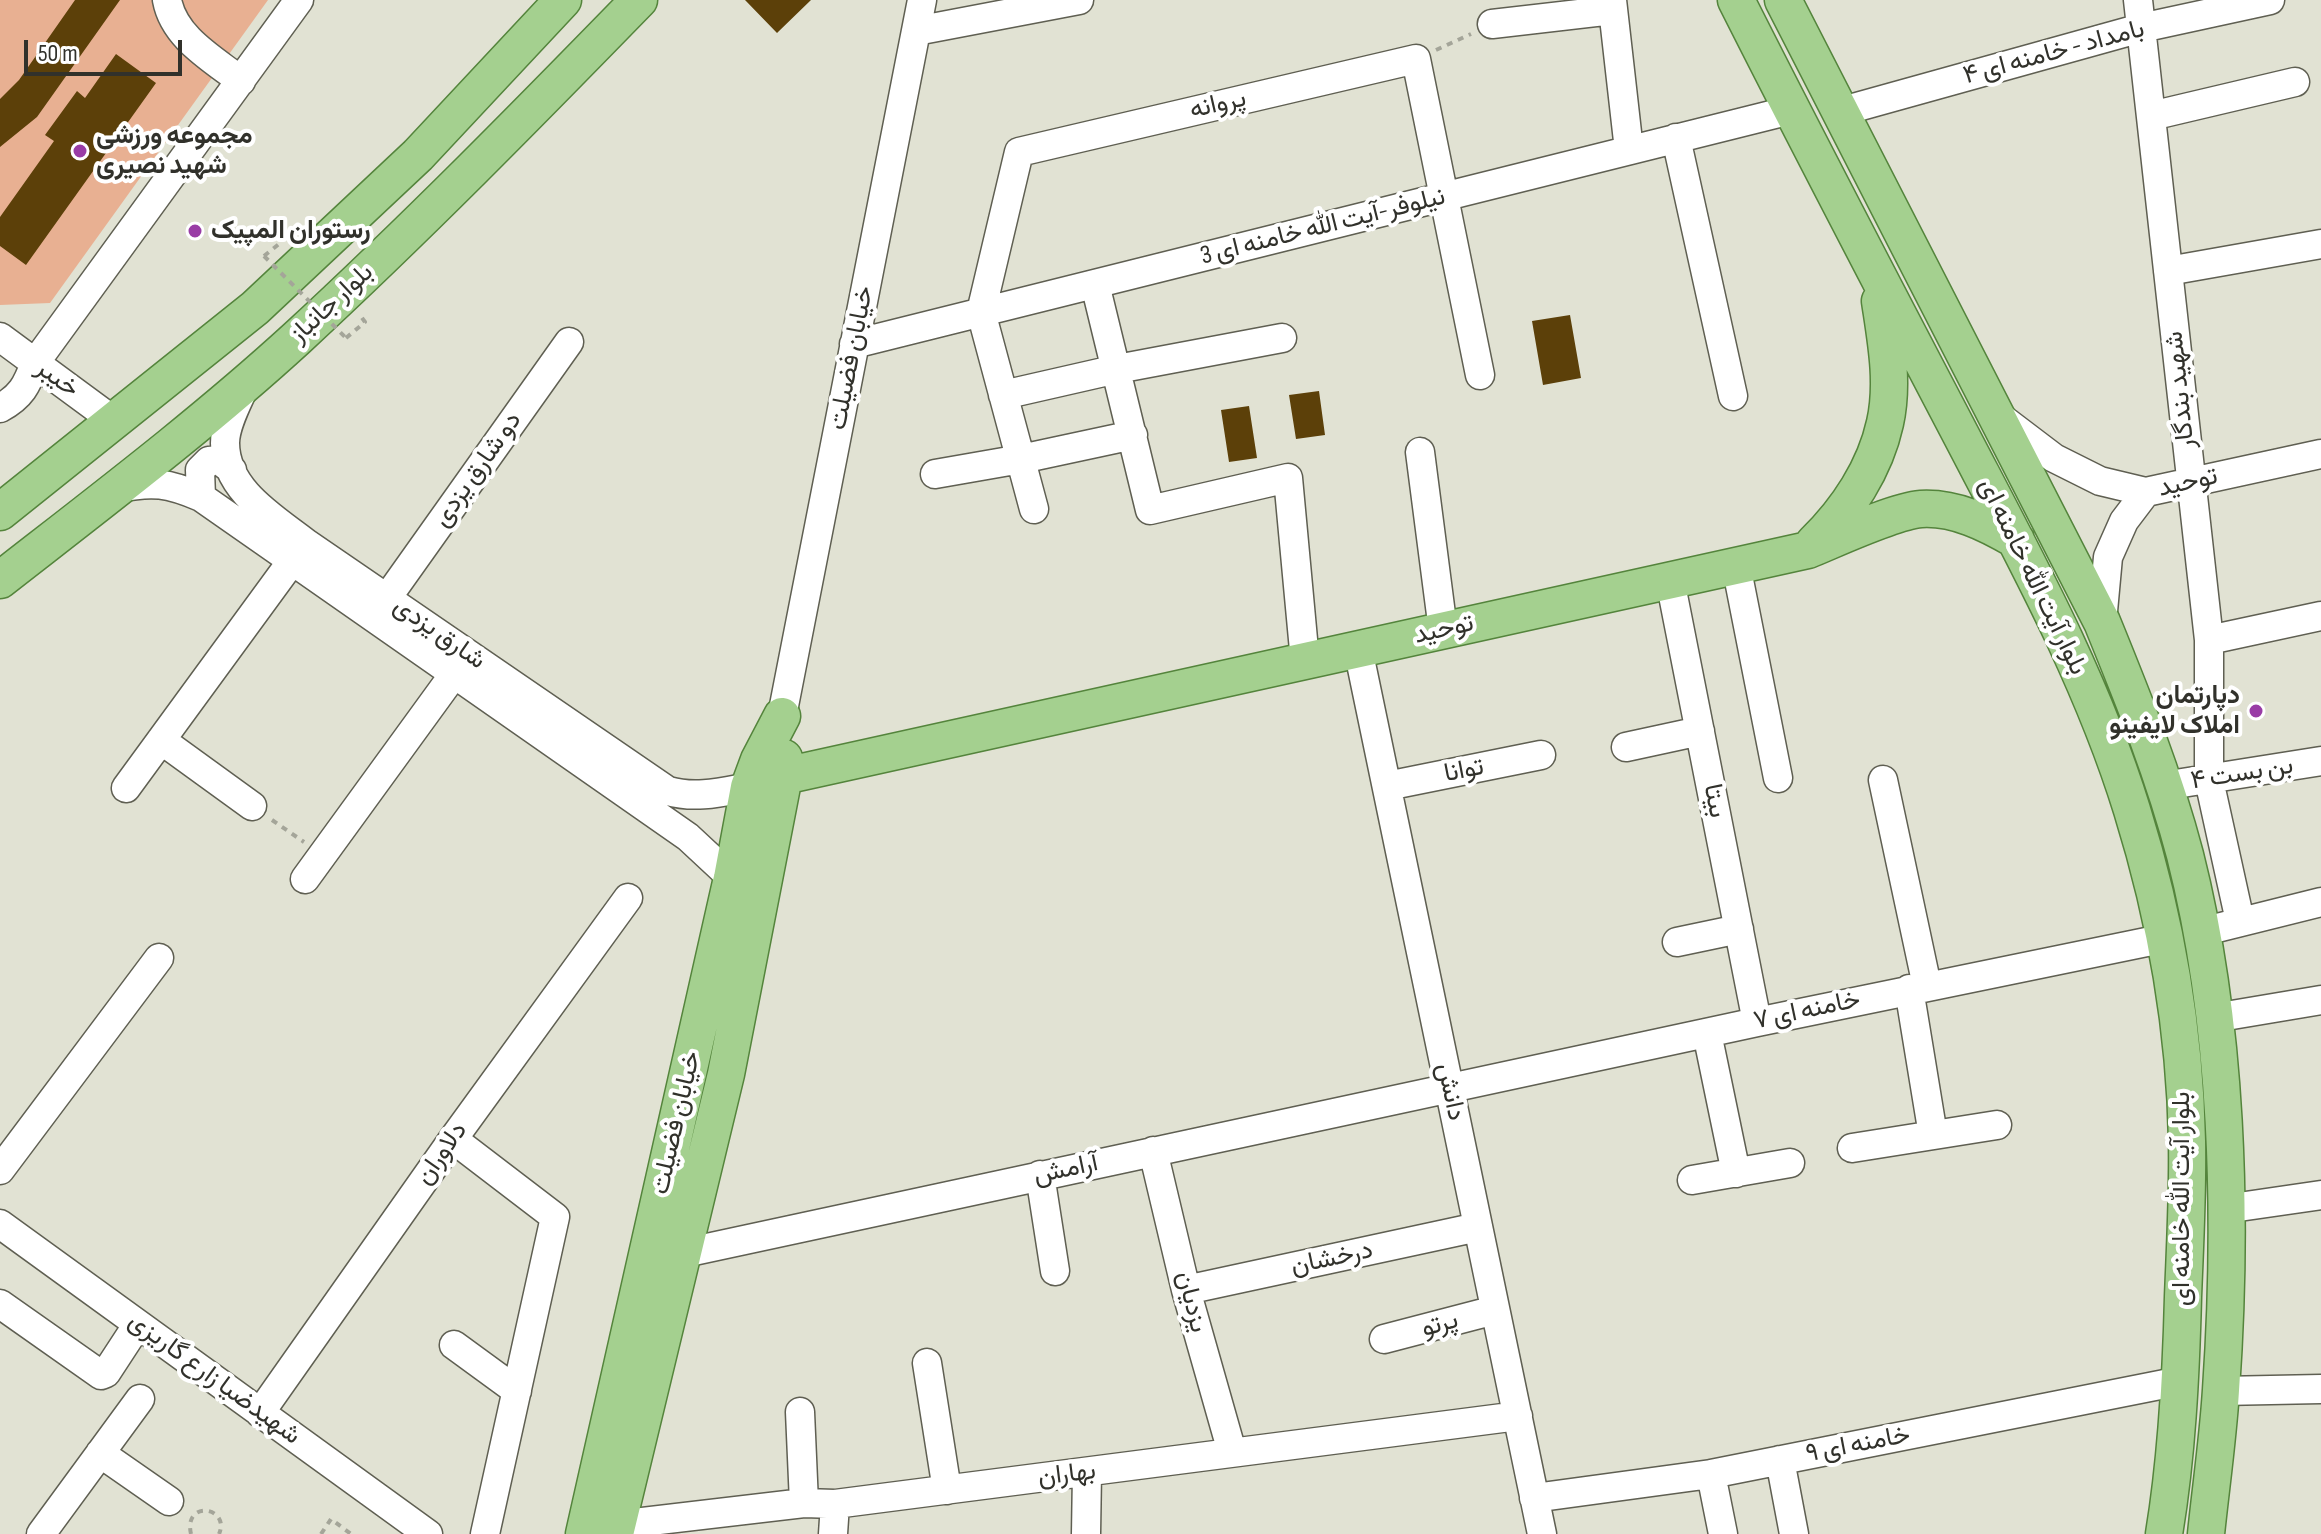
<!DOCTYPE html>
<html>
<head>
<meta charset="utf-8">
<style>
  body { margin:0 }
  #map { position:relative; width:2321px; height:1534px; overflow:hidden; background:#e1e2d3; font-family:"Sofia Sans Condensed",sans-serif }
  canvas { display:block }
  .scale { position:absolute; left:24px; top:40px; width:158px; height:36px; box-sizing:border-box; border:4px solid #31312b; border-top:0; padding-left:10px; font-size:24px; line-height:28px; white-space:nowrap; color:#31312b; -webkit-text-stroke:6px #fff; paint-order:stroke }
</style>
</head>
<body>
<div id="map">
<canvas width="2321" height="1534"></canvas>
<div class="scale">50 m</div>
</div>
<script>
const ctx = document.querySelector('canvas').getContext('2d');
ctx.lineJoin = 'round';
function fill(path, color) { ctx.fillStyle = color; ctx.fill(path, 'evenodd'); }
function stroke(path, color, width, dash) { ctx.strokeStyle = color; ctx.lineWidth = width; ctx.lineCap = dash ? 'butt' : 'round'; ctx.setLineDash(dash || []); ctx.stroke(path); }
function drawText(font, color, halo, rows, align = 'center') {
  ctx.font = font + ' "Sofia Sans Condensed",Vazirmatn,sans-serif'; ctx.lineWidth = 8; ctx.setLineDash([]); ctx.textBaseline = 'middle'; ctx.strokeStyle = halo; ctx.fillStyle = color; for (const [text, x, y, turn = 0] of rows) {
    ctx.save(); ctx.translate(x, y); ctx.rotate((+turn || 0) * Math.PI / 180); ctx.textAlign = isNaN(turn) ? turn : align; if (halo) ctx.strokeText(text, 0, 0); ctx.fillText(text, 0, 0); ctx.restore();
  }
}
const green = new Path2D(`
  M 0,0 L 268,0 L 50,303 L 0,305 Z`);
const building = new Path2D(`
  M 75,0 L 120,0 L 37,117 L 0,147 L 0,99 L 19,80 Z
  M 745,0 L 811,0 L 777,33 Z
  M 116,54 L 156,83 L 26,265 L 0,246 L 0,217 L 54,141 L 45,135 L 77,91 L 85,98 Z
  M 1570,315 L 1581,378 L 1543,385 L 1532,321 Z
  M 1319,391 L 1325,435 L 1296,439 L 1289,395 Z
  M 1249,406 L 1257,458 L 1229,462 L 1221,410 Z`);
const path = new Path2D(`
  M 1436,50 L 1471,34
  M 264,256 L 279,244
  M 346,338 L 365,322 L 360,315
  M 272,820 L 304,842
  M 191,1534 C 183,1499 231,1507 219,1534
  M 321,1534 L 331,1519 L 351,1534`);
const minor = new Path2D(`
  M 167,0 C 174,38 213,59 241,81
  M 1612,0 L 1629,150
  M 2138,0 L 2209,640 L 2209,780 L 2240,921
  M 1492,24 L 1613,10
  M 916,31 L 1079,0
  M 1839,112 L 2141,28 L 2270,0
  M 2151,116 L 2295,82
  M 1676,138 L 1733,396
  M 2168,271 L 2321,244
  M 1095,284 L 1150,510 L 1288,478 L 1305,661
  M 0,337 L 114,421
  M 854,344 L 1791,110
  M 246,383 C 239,400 225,424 225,443 C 225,490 274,518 306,543 L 668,791 C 696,799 722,792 749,787
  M 1003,395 L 1117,369 L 1282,338
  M 0,408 C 21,397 27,385 35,363 L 299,0
  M 2000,417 L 2054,458 L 2100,481 L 2146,492
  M 1420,452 L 1443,630
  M 935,474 L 1021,459 L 1133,435
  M 118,488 C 153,481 168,483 201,497 L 688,837 L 732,878
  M 201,497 L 200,470 L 209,461 L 219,460 L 232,470
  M 1034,509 L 981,312 L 1019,152 L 1416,59 L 1480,375
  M 1736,565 L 1778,778
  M 1670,580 L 1757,1022
  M 387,598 L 569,342
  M 2102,622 L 2108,557 L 2124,521 L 2146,492 L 2321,454
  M 2209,640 L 2321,616
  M 1358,649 L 1542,1534
  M 782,716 L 922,0
  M 161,740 L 252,806
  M 1626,747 L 1700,731
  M 1883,780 L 1927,986
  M 1387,786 L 1541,755
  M 2163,786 L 2321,761
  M 126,788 L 292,561
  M 305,879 L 465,659
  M 2201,932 L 2321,902
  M 1677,942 L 1739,929
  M 1909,989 L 1933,1135
  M 2214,1018 L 2321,1000
  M 1707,1033 L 1736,1173
  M 453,1139 L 555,1217 L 485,1534
  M 1852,1148 L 1997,1125
  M 1153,1151 L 1186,1290 L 1232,1452
  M 0,1170 L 159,958
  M 1040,1175 L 1055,1271
  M 1692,1180 L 1790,1163
  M 2225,1209 L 2321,1195
  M 0,1224 L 428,1534
  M 684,1253 L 1757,1022 L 2166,938
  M 1186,1290 L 1478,1227
  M 0,1304 L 101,1375 L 106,1373 L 138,1324
  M 1384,1339 L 1495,1310
  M 454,1345 L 517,1391
  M 927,1363 L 947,1490
  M 2221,1391 L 2321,1389
  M 800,1412 L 804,1503
  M 260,1413 L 453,1139 L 628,898
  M 100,1453 L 169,1501
  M 1780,1460 L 1794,1534
  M 1711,1474 L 1723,1534
  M 1534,1498 L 1711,1474 L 2180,1381
  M 617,1525 L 804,1503 L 835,1504 L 1518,1416
  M 41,1534 L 140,1399
  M 833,1534 L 835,1504
  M 1086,1534 L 1087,1473`);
const major = new Path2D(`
  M 1736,0 C 1810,147 1886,292 1962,437 C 2025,558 2092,680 2132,810 C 2165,916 2185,1030 2187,1141 C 2188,1193 2185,1245 2183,1297 C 2181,1376 2177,1456 2164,1534
  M 1783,0 L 2102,622 C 2133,698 2164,775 2185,855 C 2228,1024 2233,1217 2221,1390 C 2218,1438 2211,1486 2206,1534
  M 0,512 L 255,308 L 418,155 L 563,0
  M 1814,543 C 1847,511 1875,469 1885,423 C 1894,383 1886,341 1880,301
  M 0,580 C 100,502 203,424 297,338 C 415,229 527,115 639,0
  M 749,787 L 784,776 L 1808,550 C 1835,539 1894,511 1921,509 C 1955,507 1987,523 2016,540
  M 584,1534 L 732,878 L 749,787 L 759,760 L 782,716
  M 615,1534 L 726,1074 L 784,776 L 784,758`);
const pathBridge = new Path2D(`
  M 264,256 L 346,338`);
const markers = [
  [80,151,8,"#993ca5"],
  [195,231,8,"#993ca5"],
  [2256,711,8,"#993ca5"]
];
const streetNames = [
  ["بامداد - خامنه ای ۴",2054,53,-15],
  ["پروانه",1218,105,-13],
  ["نیلوفر-آیت الله خامنه ای 3",1323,227,-14],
  ["بلوار جانباز",332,304,-43],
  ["خیابان فضیلت",852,358,-79],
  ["خیبر",57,379,36],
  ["شهید بندگار",2181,390,-96],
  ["دو شارق یزدی",478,470,-55],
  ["توحید",2188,483,-13],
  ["بلوار آیت الله خامنه ای",2032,577,64],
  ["توحید",1444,630,-13],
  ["شارق یزدی",439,634,35],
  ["توانا",1464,771,-11],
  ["بن بست ۴",2242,774,-9],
  ["بیتا",1714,801,79],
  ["خامنه ای ۷",1807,1011,-12],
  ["دانش",1450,1092,78],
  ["خیابان فضیلت",677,1123,-77],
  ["دلاوران",442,1154,-55],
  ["آرامش",1066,1170,-12],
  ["بلوار آیت الله خامنه ای",2182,1199,-90],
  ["درخشان",1332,1259,-12],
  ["یزدیان",1191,1302,76],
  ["پرتو",1440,1325,-15],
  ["شهیدضیا زارع گاریزی",214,1379,36],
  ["خامنه ای ۹",1858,1445,-11],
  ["بهاران",1067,1475,-7]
];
const poiNames = [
  ["مجموعه ورزشی",96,136],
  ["شهید نصیری",96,166],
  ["رستوران المپیک",211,231],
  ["دپارتمان",2240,696,"right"],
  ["املاک لایفینو",2240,726,"right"]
];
fill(green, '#e8b092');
fill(building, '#5c4009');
stroke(minor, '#5f5f52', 31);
stroke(major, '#54843c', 39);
stroke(path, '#a4a599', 4, [6, 6]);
stroke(minor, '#fff', 28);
stroke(major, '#a4d08f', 36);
stroke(pathBridge, '#a4a599', 4, [6, 6]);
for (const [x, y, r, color] of markers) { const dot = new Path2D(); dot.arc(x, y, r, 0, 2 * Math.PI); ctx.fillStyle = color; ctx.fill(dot); stroke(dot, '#fff', 3); }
drawText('26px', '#31312b', '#fff', streetNames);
drawText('bold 26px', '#31312b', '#fff', poiNames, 'left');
</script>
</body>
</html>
